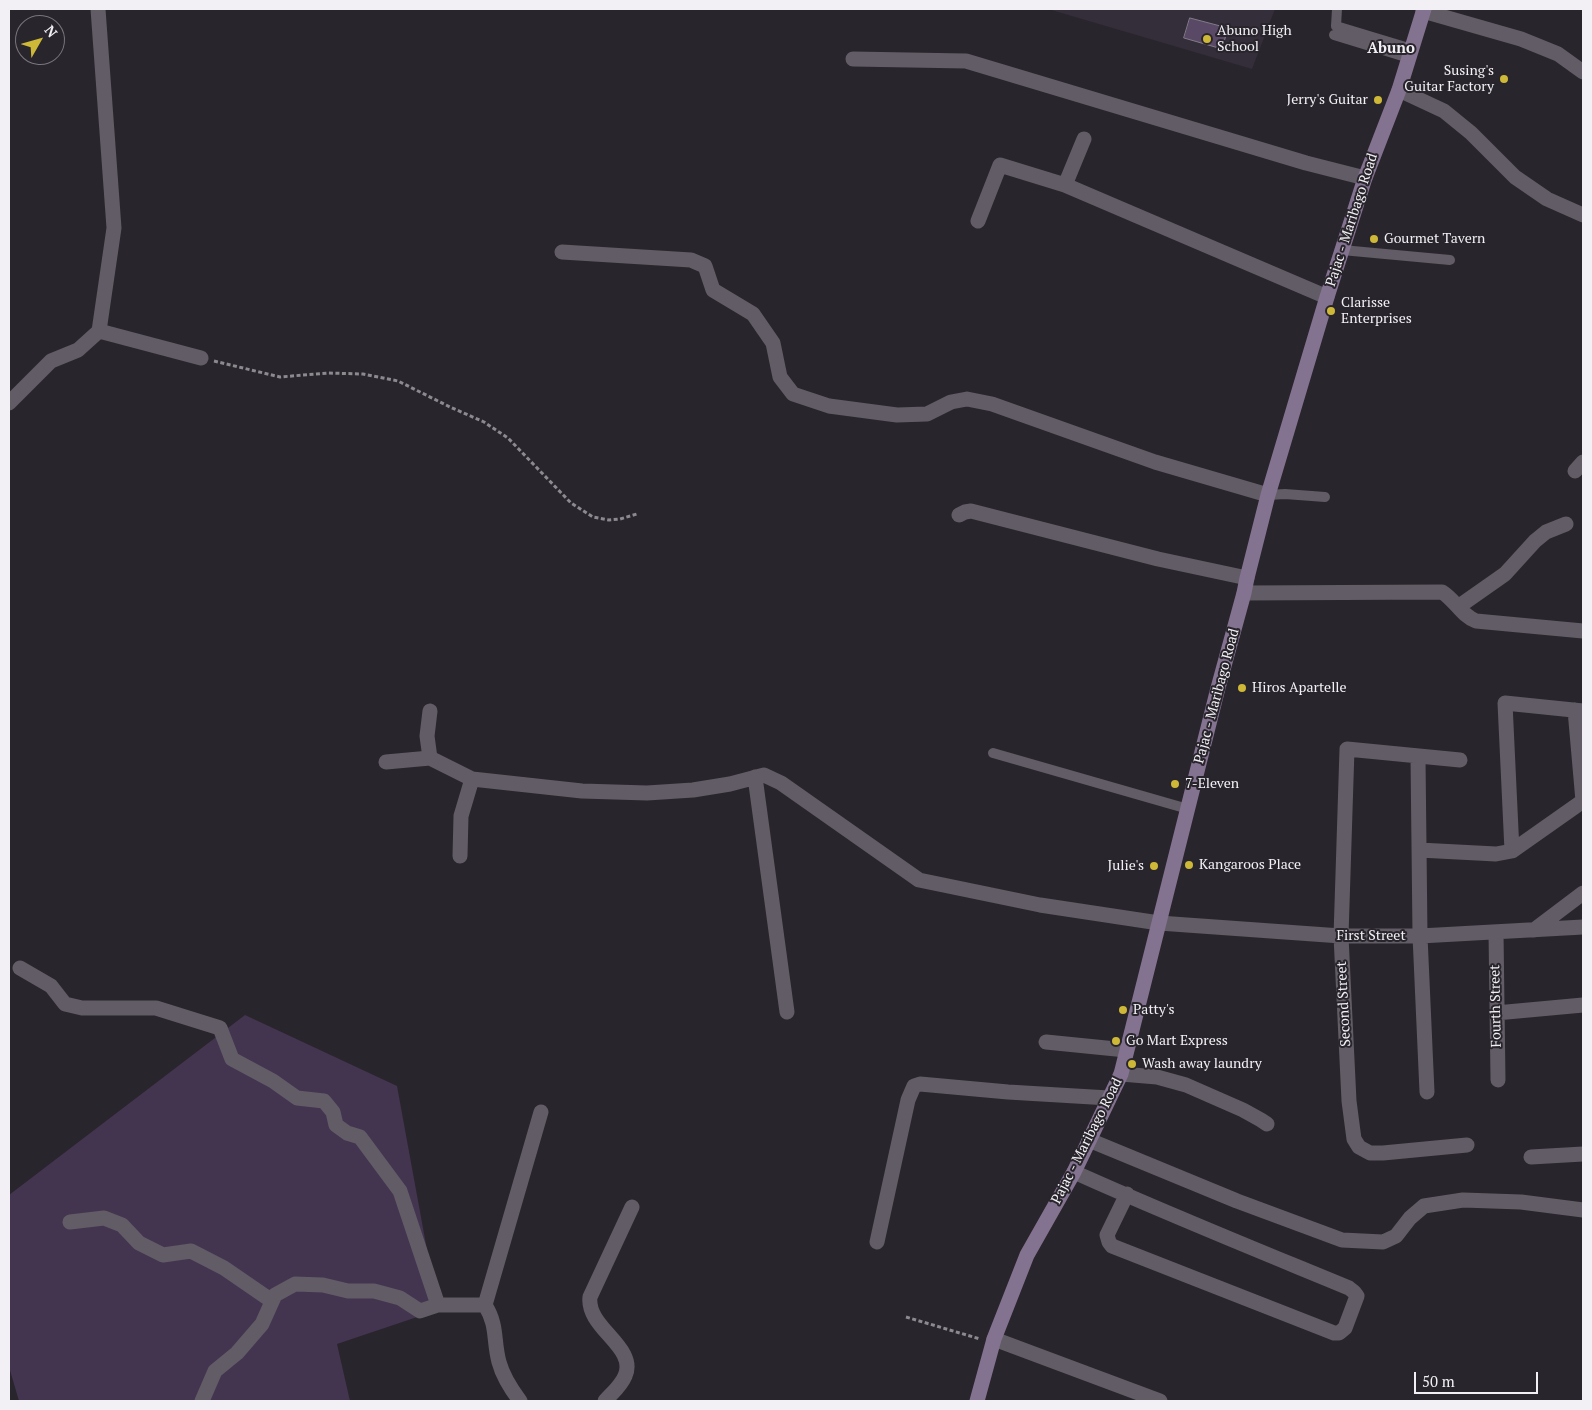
<!DOCTYPE html>
<html>
<head>
<meta charset="utf-8">
<style>
  body { margin:0 }
  #map { position:relative; width:1592px; height:1410px; overflow:hidden; background:#29252c; font-family:"PT Serif",serif }
  canvas { display:block }
  .frame { position:absolute; inset:0; border:10px solid #f3f0f5; pointer-events:none }
  .north { position:absolute; left:15px; top:15px; width:50px; height:50px; box-sizing:border-box; background:#29252c; border:1px solid #7a767c; border-radius:50%; rotate:52deg; font-size:14px; font-weight:700; line-height:20px; text-align:center; color:#f3f0f5 }
  .north::after { content:''; display:block; margin:auto; width:18px; height:22px; background:#ceb838; clip-path:polygon(50% 0,100% 100%,50% 72%,0 100%) }
  .scale { position:absolute; left:1414px; top:1372px; width:124px; height:22px; box-sizing:border-box; border:2px solid #f3f0f5; border-top:0; padding-left:6px; font-size:15px; line-height:18px; white-space:nowrap; color:#f3f0f5; -webkit-text-stroke:4px #29252c; paint-order:stroke }
</style>
</head>
<body>
<div id="map">
<canvas width="1592" height="1410"></canvas>
<div class="frame"></div>
<div class="north">N</div>
<div class="scale">50 m</div>
</div>
<script>
const ctx = document.querySelector('canvas').getContext('2d');
ctx.lineJoin = 'round';
function fill(path, color) { ctx.fillStyle = color; ctx.fill(path, 'evenodd'); }
function stroke(path, color, width, dash) { ctx.strokeStyle = color; ctx.lineWidth = width; ctx.lineCap = dash ? 'butt' : 'round'; ctx.setLineDash(dash || []); ctx.stroke(path); }
function drawText(font, color, halo, rows, align = 'center') {
  ctx.font = font + ' "PT Serif",serif'; ctx.lineWidth = 4; ctx.setLineDash([]); ctx.textBaseline = 'middle'; ctx.strokeStyle = halo; ctx.fillStyle = color; for (const [text, x, y, turn = 0] of rows) {
    ctx.save(); ctx.translate(x, y); ctx.rotate((+turn || 0) * Math.PI / 180); ctx.textAlign = isNaN(turn) ? turn : align; if (halo) ctx.strokeText(text, 0, 0); ctx.fillText(text, 0, 0); ctx.restore();
  }
}
const built = new Path2D(`
  M 1048,9 L 1275,9 L 1252,69 Z`);
const green = new Path2D(`
  M 245,1015 L 397,1086 L 438,1310 L 337,1344 L 350,1401 L 19,1401 L 9,1367 L 9,1195 Z`);
const building = new Path2D(`
  M 1190,18 L 1228,28 L 1222,49 L 1184,38 Z`);
const path = new Path2D(`
  M 214,361 L 280,377 L 328,373 L 363,374 L 398,381 L 450,407 L 484,422 L 508,438 L 571,503 L 593,517 L 609,520 L 620,519 L 637,514
  M 906,1317 L 980,1339`);
const lane = new Path2D(`
  M 1337,9 L 1336,26 L 1412,49
  M 1334,35 L 1409,58
  M 1342,250 L 1450,260
  M 1268,495 L 1285,494 L 1325,497
  M 993,753 L 1188,809`);
const street = new Path2D(`
  M 1423,11 L 1521,39 L 1558,54 L 1583,72
  M 853,59 L 966,61 L 1306,163 L 1365,178
  M 1399,90 L 1444,111 L 1471,133 L 1515,177 L 1547,199 L 1583,215
  M 1065,185 L 1084,139
  M 978,221 L 1000,165 L 1065,185 L 1327,297
  M 562,252 L 691,260 L 705,266 L 713,290 L 753,314 L 773,343 L 780,377 L 793,394 L 829,406 L 897,415 L 927,414 L 951,402 L 967,399 L 992,404 L 1155,462 L 1268,495
  M 99,331 L 201,358
  M 9,403 L 51,361 L 78,350 L 99,331 L 114,228 L 98,9
  M 1575,471 L 1583,462
  M 959,515 L 965,512 L 971,511 L 1158,559 L 1247,578
  M 1244,593 L 1442,592 C 1455,600 1462,616 1476,621 L 1583,631
  M 1458,607 L 1505,574 L 1535,541 L 1546,532 L 1566,524
  M 430,711 L 427,736 L 430,758
  M 1418,757 L 1420,936 L 1427,1092
  M 1460,760 L 1347,749 L 1341,936 L 1349,1101 L 1354,1139 L 1359,1147 L 1370,1153 L 1383,1153 L 1467,1145
  M 386,762 L 430,758 L 472,779 L 582,791 L 647,793 L 693,790 L 730,784 L 764,775 L 781,783 L 919,880 L 1040,905 L 1159,923 L 1341,936 L 1420,936 L 1583,927
  M 755,777 L 787,1012
  M 1419,850 L 1496,854 L 1512,851 L 1583,801 L 1575,710
  M 1512,851 L 1505,703 L 1583,711
  M 460,856 L 461,816 L 472,779
  M 1534,930 L 1583,893
  M 1496,932 L 1498,1080
  M 20,968 L 51,986 L 65,1004 L 82,1008 L 156,1008 L 220,1028 L 232,1059 L 273,1081 L 297,1098 L 324,1101 L 333,1112 L 336,1125 L 347,1133 L 360,1137 L 400,1191 L 438,1305 L 485,1305
  M 1496,1013 L 1583,1005
  M 1046,1042 L 1126,1050
  M 1121,1074 L 1157,1077 L 1186,1085 L 1243,1110 L 1261,1120 L 1267,1124
  M 1089,1140 L 1237,1201 L 1342,1240 L 1383,1242 L 1396,1236 L 1410,1218 L 1424,1206 L 1463,1200 L 1521,1202 L 1583,1210
  M 1531,1157 L 1583,1154
  M 1074,1172 C 1165,1213 1257,1250 1349,1288 L 1354,1292 L 1357,1296 L 1345,1328 L 1339,1333 L 1334,1333 L 1112,1246 L 1109,1242 L 1107,1235 L 1127,1194
  M 70,1222 L 104,1218 L 122,1225 L 139,1243 L 163,1255 L 191,1251 L 224,1268 L 272,1301
  M 877,1242 L 908,1100 L 914,1086 L 920,1084 L 1008,1092 L 1109,1098
  M 994,1339 L 1160,1401
  M 202,1401 L 215,1371 L 237,1353 L 262,1324 L 275,1295 L 295,1284 L 323,1285 L 348,1291 L 374,1291 L 400,1298 L 420,1311 L 438,1305
  M 520,1401 C 511,1389 503,1377 499,1362 C 493,1340 498,1326 485,1305 L 541,1112
  M 605,1401 C 612,1393 621,1386 625,1376 C 638,1347 586,1328 590,1297 L 632,1207`);
const secondary = new Path2D(`
  M 977,1401 L 994,1339 L 1027,1255 L 1074,1172 L 1121,1074 L 1218,688 L 1244,593 L 1247,578 L 1268,495 L 1327,297 L 1365,178 L 1399,90 L 1424,9`);
const markers = [
  [1207,39,5,"#ceb838"],
  [1504,79,5,"#ceb838"],
  [1378,100,5,"#ceb838"],
  [1374,239,5,"#ceb838"],
  [1331,311,5,"#ceb838"],
  [1242,688,5,"#ceb838"],
  [1175,784,5,"#ceb838"],
  [1189,865,5,"#ceb838"],
  [1154,866,5,"#ceb838"],
  [1123,1010,5,"#ceb838"],
  [1116,1041,5,"#ceb838"],
  [1132,1064,5,"#ceb838"]
];
const poiNames = [
  ["Abuno High",1217,31],
  ["School",1217,47],
  ["Susing's",1494,71,"right"],
  ["Guitar Factory",1494,87,"right"],
  ["Jerry's Guitar",1368,100,"right"],
  ["Gourmet Tavern",1384,239],
  ["Clarisse",1341,303],
  ["Enterprises",1341,319],
  ["Hiros Apartelle",1252,688],
  ["7-Eleven",1185,784],
  ["Kangaroos Place",1199,865],
  ["Julie's",1144,866,"right"],
  ["Patty's",1133,1010],
  ["Go Mart Express",1126,1041],
  ["Wash away laundry",1142,1064]
];
const streetNames = [
  ["Pajac - Maribago Road",1352,220,-72],
  ["Pajac - Maribago Road",1217,696,-75],
  ["First Street",1371,936],
  ["Second Street",1344,1004,-93],
  ["Fourth Street",1496,1006,-91],
  ["Pajac - Maribago Road",1087,1141,-63]
];
const neighbourhoodNames = [
  ["Abuno",1391,49]
];
fill(built, '#342d3a');
fill(green, '#433450');
fill(building, '#594966');
stroke(building, '#817c85', 1);
stroke(path, '#8c898f', 3, [4, 2.5]);
stroke(lane, '#615c65', 10);
stroke(street, '#615c65', 15);
stroke(secondary, '#837290', 15);
for (const [x, y, r, color] of markers) { const dot = new Path2D(); dot.arc(x, y, r, 0, 2 * Math.PI); ctx.fillStyle = color; ctx.fill(dot); stroke(dot, '#29252c', 2); }
drawText('14px', '#f3f0f5', '#29252c', poiNames, 'left');
drawText('14px', '#f3f0f5', '#29252c', streetNames);
drawText('bold 15px', '#f3f0f5', '#29252c', neighbourhoodNames);
</script>
</body>
</html>
